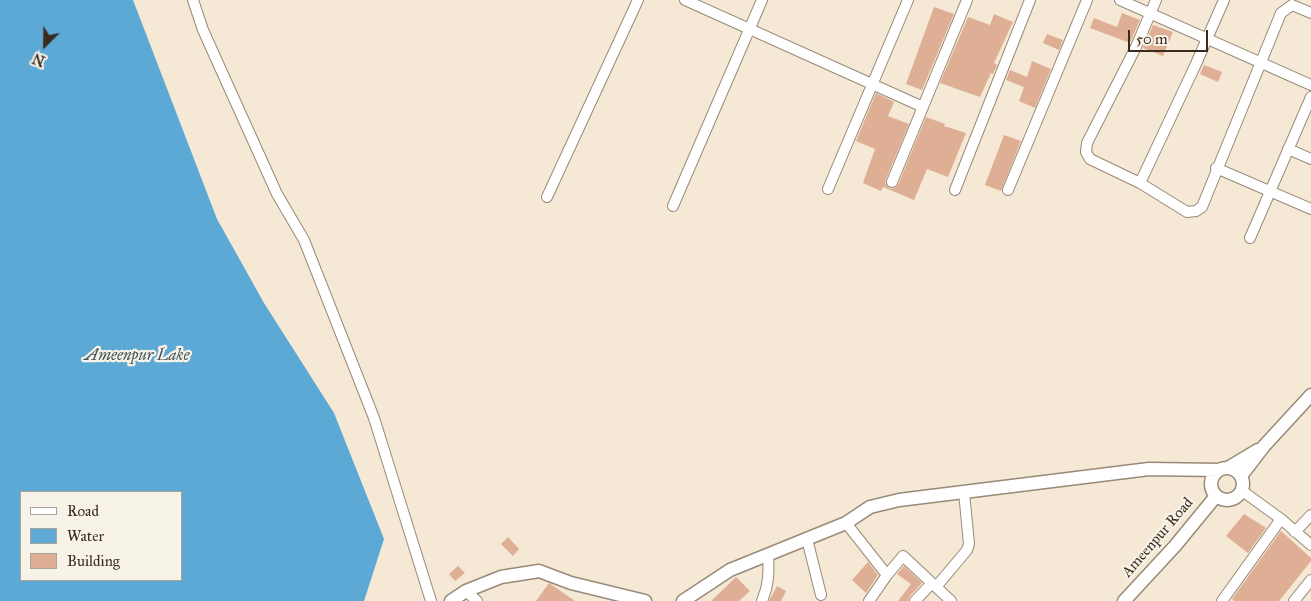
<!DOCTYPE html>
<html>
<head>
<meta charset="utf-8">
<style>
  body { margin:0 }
  #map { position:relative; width:1311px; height:601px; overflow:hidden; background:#f5e8d4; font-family:"IM FELL Great Primer",serif }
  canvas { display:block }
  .legend { position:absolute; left:20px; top:491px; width:162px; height:90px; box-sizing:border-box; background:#f7f3e8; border:1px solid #aca397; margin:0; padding:6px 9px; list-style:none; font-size:15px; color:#3b2a1e }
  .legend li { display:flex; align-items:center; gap:10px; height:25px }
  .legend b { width:25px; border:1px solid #aca397 }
  .north { position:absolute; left:20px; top:20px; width:50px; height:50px; -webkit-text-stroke:4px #f7f3e8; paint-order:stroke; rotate:203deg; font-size:14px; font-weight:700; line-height:20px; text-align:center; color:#3b2a1e }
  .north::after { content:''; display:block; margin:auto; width:18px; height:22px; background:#3b2a1e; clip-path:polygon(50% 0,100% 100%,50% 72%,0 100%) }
  .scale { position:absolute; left:1128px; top:30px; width:80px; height:22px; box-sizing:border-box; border:2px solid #3b2a1e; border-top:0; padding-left:6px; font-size:15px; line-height:18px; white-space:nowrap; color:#3b2a1e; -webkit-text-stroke:4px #f7f3e8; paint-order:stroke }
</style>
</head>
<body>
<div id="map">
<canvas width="1311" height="601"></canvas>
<ul class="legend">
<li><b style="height:6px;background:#fff"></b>Road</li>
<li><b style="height:14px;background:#5ca9d5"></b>Water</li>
<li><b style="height:14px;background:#dfaf95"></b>Building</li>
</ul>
<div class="north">N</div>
<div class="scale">50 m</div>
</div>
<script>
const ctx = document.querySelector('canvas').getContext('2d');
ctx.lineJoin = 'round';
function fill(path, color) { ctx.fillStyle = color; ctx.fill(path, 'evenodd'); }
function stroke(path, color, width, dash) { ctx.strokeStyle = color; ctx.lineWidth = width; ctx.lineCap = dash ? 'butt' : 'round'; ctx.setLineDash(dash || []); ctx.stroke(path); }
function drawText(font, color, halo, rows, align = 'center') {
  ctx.font = font + ' "IM FELL Great Primer",serif'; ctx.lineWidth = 4.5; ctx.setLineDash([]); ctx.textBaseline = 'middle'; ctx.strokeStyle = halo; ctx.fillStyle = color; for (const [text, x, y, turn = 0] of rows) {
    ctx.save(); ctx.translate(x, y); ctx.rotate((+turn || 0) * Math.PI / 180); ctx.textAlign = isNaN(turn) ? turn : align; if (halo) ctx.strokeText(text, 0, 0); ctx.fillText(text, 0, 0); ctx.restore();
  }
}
const water = new Path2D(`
  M 0,0 L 133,0 L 217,219 L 264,303 L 334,413 L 384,539 L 364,601 L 0,601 ZM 21,492 L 181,492 L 181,580 L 21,580 Z`);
const building = new Path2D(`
  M 934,7 L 954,14 L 922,90 L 906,84 Z
  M 1122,13 L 1140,20 L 1130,43 L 1090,28 L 1094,18 L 1117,27 Z
  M 994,14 L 1013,22 L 994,63 L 997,65 L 993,74 L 991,73 L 980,97 L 940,83 L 968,17 L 990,25 Z
  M 1153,25 L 1173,32 L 1163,56 L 1143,48 Z
  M 1047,34 L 1063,40 L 1059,50 L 1043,43 Z
  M 1032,61 L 1051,69 L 1035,108 L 1019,101 L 1024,87 L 1006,80 L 1010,70 L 1027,77 Z
  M 1204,65 L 1222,72 L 1218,82 L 1200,74 Z
  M 876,93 L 894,102 L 888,116 L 909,124 L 886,179 L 885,183 L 889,188 L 893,189 L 898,185 L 926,117 L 945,124 L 944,126 L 966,133 L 948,177 L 927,169 L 914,200 L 883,187 L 881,191 L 863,183 L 875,149 L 856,141 Z
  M 1004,135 L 1021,141 L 1001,191 L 985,185 Z
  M 1244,514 L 1266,528 L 1248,553 L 1226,536 Z
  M 1281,531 L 1311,558 L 1311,561 L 1279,601 L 1234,601 L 1232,599 Z
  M 508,537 L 519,549 L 513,556 L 501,544 Z
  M 868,562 L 878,575 L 866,593 L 852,580 Z
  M 458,566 L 465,573 L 455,581 L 449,574 Z
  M 904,566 L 922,583 L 910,596 L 908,601 L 898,601 L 911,584 L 897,574 Z
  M 736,577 L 750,591 L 739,601 L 711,601 Z
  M 549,583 L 552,585 L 575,601 L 536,601 Z
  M 777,586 L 786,591 L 781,601 L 769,601 Z`);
const minor = new Path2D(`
  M 193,0 L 203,30 L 277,194 L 304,240 L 374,418 L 431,601
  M 685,0 L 923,107
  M 1120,0 L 1311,85
  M 1156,0 L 1136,47 L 1087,143 L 1086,152 L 1090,159 L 1140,183 L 1187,212 L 1196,211 L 1202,207 L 1281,13 L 1292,5 L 1311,13
  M 1288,149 L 1311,159
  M 1216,168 L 1311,209
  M 892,182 L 967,0
  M 1140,183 L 1195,66 L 1224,0
  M 828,189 L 908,0
  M 955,190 L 1030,0
  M 1008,190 L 1087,0
  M 547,197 L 638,0
  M 673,206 L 762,0
  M 1250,238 L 1311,97
  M 1241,490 L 1281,519 L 1311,545
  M 846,523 L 887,575
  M 1295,532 L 1311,515
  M 807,539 L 821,595
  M 936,587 L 967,550 L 969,544 L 964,492
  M 466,591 L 477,601
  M 762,601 C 769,585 769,572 768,555
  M 869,601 L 887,575 L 903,556 L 951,601
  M 915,601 L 932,583
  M 1222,601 L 1281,519
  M 1294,601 L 1311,580`);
const tertiary = new Path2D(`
  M 1228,468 L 1258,450
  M1211 484a16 16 0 1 1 32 0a16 16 0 1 1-32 0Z
  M 1241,476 L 1264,446 L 1311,395
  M 451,601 L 466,591 L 501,577 L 539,571 L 571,583 L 645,601
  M 683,601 L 730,570 L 846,523 L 870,507 L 899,500 L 1149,469 L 1219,470
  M 1124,601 L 1175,546 L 1216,496`);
const streetNames = [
  ["Ameenpur Road",1158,538,-49]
];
const waterNames = [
  ["Ameenpur Lake",137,356]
];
fill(water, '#5ca9d5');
fill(building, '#dfaf95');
stroke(minor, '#988979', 12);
stroke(tertiary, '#988979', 15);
stroke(minor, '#fff', 10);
stroke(tertiary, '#fff', 12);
drawText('15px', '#3b2a1e', '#f7f3e8', streetNames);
drawText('italic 16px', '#47565e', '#f7f3e8', waterNames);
</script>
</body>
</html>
